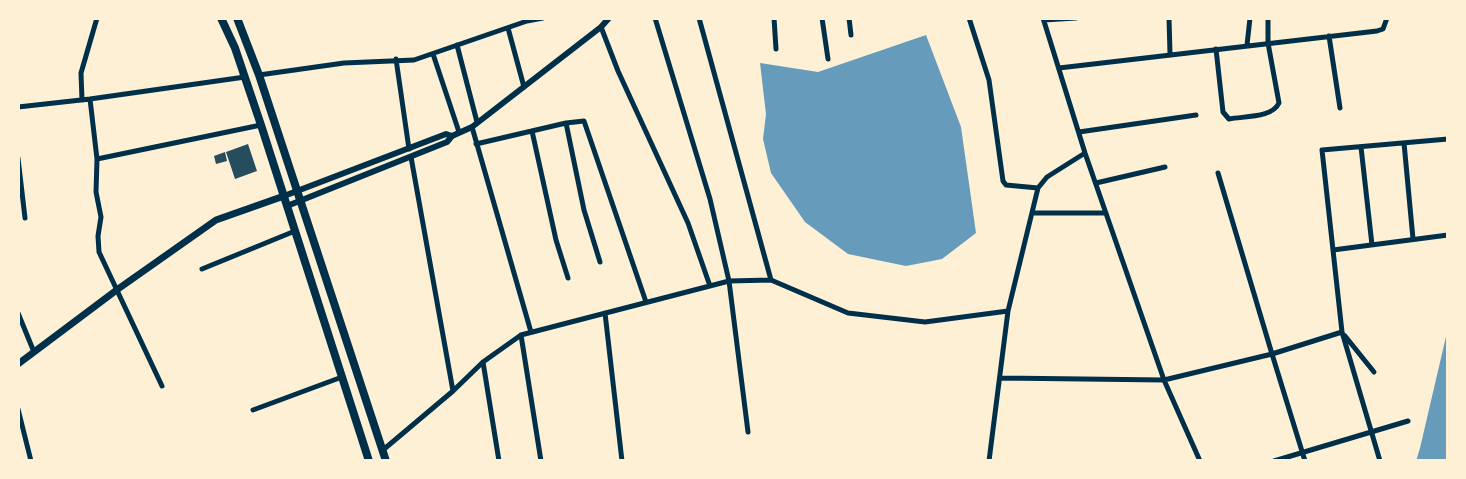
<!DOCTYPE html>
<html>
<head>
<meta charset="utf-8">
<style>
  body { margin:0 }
  #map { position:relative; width:1466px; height:479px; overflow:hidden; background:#fdf0d5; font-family:"Titillium Web",sans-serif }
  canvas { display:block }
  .frame { position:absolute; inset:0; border:20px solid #fdf0d5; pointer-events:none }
</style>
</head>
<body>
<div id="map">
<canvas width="1466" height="479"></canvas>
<div class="frame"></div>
</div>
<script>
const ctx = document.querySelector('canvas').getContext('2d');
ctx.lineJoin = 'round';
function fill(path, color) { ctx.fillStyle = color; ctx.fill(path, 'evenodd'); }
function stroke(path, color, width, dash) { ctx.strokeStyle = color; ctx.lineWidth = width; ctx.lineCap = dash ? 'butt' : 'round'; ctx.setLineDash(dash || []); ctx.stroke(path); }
const water = new Path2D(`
  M 926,35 L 961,127 L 976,233 L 942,259 L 906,266 L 848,254 L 805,222 L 771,173 L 763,139 L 766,114 L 760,63 L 818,72 Z
  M 1448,328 L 1448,461 L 1416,461 L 1420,448 Z`);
const building = new Path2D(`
  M 248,144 L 257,171 L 235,179 L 226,152 Z
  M 225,152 L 227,161 L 216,164 L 214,156 Z`);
const minor = new Path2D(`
  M 655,18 L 710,199 L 729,281 L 748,432
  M 699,18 L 771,280
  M 774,18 L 776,49
  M 822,18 L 828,59
  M 849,18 L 851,35
  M 969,18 L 989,80 L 1003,181 L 1006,185 L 1038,188
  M 1043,18 L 1085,153 L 1164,380 L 1200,461
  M 1169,18 L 1170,54
  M 1044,20 L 1076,18
  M 601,27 L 618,71 L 688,223 L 710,286
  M 508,28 L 524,87
  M 1329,36 L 1340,108
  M 457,45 L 477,122
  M 1247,45 L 1250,18
  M 1216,49 L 1223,112 L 1229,119 C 1245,116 1272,118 1279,103 L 1268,43 L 1268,18
  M 433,54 L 459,132
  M 396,59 L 409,149
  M 1059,68 L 1377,31 L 1383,29 L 1387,18
  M 259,75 L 344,63 L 414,60 L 527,21 L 543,18
  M 90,99 L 97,159 L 96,192 L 101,217 L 98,236 L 99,252 L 162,386
  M 82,100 L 81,73 L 97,18
  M 18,107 L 90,99 L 245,77
  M 566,123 L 584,210 L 600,262
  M 472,127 L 531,332
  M 532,131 L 556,240 L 568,278
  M 1079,132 L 1196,115
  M 1404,143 L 1413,239
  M 476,144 L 566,123 L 584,121 L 646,302
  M 1361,147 L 1372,245
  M 411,157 L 453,391
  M 18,158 L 25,218
  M 97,159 L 261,125
  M 1096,183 L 1165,167
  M 1032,213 L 1106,213
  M 1333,250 L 1448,235
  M 202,269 L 295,231
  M 18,313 L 34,352
  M 605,313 L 622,461
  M 521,335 L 541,461
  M 1345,336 L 1374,372
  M 483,362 L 499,461
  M 1001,378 L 1164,380 L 1272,354 L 1218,173
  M 18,409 L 31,461
  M 253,410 L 342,377
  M 383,450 L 453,391 L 483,362 L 521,335 L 729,281 L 771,280 L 848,313 L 925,322 L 1008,311
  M 989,461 L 1008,311 L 1038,188 L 1047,177 L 1085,153
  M 1274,461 L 1408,421
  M 1305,461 L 1272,354 L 1342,332
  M 1380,461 L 1342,332 L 1322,150 L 1448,139`);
const tertiary = new Path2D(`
  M 284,196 L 446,134 L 452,136 L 472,127 L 601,27 L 609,18
  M 287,206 L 447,142 L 452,136`);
const secondary = new Path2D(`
  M 18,364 L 118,289 L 216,220 L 284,196`);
const primary = new Path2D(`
  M 221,18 L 235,48 L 261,125 L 369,461
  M 237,18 L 259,75 L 386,461`);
fill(water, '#669bbc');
fill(building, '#264d5e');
stroke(minor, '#003049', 5);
stroke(tertiary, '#003049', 6);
stroke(secondary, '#003049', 7);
stroke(primary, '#003049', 8);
</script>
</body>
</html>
